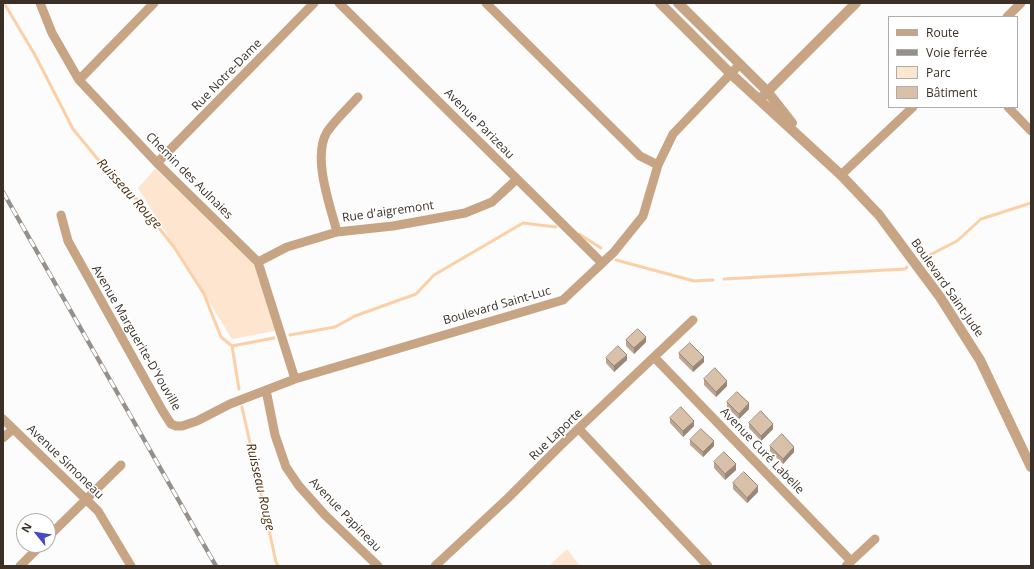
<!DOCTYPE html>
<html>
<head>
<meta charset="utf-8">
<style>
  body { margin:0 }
  #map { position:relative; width:1034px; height:569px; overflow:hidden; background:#fcfcfc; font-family:"Open Sans",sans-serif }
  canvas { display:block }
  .frame { position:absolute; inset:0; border:4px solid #3a3027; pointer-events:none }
  .legend { position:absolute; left:888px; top:16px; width:130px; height:92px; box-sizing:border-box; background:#fff; border:1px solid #b0aca9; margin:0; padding:5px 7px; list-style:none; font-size:12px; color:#3a3027 }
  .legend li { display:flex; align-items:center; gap:8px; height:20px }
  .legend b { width:20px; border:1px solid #b0aca9 }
  .north { position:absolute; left:16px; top:513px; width:40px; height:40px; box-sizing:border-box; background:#fff; border:1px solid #b0aca9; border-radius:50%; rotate:300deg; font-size:11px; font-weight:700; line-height:16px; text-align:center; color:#3a3027 }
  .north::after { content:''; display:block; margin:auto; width:14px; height:18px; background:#454abf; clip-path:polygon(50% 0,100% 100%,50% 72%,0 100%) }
</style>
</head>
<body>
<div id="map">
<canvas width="1034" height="569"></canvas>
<div class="frame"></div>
<ul class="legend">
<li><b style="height:5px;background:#c6a484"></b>Route</li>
<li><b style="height:5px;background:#95908b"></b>Voie ferrée</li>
<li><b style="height:11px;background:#fde5cf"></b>Parc</li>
<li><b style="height:11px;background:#d9c0a8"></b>Bâtiment</li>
</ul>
<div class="north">N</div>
</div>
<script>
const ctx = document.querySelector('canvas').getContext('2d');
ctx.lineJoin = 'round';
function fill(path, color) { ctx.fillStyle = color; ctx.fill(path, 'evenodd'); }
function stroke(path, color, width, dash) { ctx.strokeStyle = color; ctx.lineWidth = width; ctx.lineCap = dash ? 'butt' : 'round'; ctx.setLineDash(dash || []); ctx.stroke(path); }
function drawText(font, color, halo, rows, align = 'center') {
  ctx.font = font + ' "Open Sans",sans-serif'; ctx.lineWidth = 3; ctx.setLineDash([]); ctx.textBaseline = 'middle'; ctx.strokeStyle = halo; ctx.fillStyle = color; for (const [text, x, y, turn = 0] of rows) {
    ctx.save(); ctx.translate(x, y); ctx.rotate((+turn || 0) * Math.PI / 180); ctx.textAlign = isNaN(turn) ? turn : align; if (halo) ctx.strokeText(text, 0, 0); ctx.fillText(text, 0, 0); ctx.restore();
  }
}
const green = new Path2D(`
  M 155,169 L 258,262 L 280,330 L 232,339 L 138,188 Z
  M 567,549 L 580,566 L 549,566 Z`);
const stream = new Path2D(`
  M 4,3 L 35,55 L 73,129 L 119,185 L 133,195 L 174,247 L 204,294 L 221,337 L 232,346 L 239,389
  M 579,234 L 601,248
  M 922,259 L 957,241 L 981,219 L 1031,203
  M 616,260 L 694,281 L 713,280
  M 724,279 L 905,269 L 907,267
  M 290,335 L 335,327 L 355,316 L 416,294 L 434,275 L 523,223 L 556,227
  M 232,346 L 274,338
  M 242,407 L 276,562 L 278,566`);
const minor = new Path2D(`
  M 40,3 L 52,33 L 79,80 L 157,163 L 258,262 L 295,379
  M 339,3 L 602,263
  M 486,3 L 640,156 L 658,165
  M 1007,17 L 1021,3
  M 79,80 L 154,3
  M 1008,107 L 1031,131
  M 157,163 L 314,3
  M 841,175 L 913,107
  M 61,215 L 68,241 L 162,410 L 171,424 L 176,426 L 182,426 L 197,421 L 230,404 L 295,379 L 563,300 L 614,252 L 643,216 L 658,165 L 673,134 L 740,64
  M 337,232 C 330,205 312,157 327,132 C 335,120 348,108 358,97
  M 258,262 L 287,247 L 337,232 L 393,226 L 465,213 L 492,202 L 517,179
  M 654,357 L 851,561
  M 266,390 L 275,435 L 286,467 L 299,486 L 325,515 L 378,566
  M 3,419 L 98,511 L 131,566
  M 579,429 L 708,566
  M 3,438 L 13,429
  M 48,537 L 121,465
  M 20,566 L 41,545
  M 435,566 L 508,498 L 560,446 L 693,320
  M 846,566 L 875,539`);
const tertiary = new Path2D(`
  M 660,3 L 730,73 L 841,175 L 879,215 L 940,297 L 980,360 L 1031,467
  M 678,3 L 767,91 L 792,123
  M 763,96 L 856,3`);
const rail = new Path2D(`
  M 3,192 L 216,566`);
const wall = new Path2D(`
  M 626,340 L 646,342 L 634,354 L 626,346 Z
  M 679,353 L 704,362 L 693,372 L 679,358 Z
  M 606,358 L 627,360 L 614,372 L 606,363 Z
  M 704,379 L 727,386 L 716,397 L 704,385 Z
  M 727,402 L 749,409 L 739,419 L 727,407 Z
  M 670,418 L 694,426 L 683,437 L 670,423 Z
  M 749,423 L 773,429 L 761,441 L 749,428 Z
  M 690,440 L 714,446 L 703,457 L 690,445 Z
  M 770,446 L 794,452 L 783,464 L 770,451 Z
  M 714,462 L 736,470 L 725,480 L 714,468 Z
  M 733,483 L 758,492 L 747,503 L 733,489 Z`);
const shadedWall = new Path2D(`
  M 646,337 L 646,342 L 634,354 L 634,348 Z
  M 627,355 L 627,360 L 614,372 L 614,366 Z
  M 704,357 L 704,362 L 693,372 L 693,367 Z
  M 727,381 L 727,386 L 716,397 L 716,392 Z
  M 749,403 L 749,409 L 739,419 L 739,414 Z
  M 694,421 L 694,426 L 683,437 L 683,431 Z
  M 773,424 L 773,429 L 761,441 L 761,436 Z
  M 714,441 L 714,446 L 703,457 L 703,452 Z
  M 794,447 L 794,452 L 783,464 L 783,459 Z
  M 736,464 L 736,470 L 725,480 L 725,474 Z
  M 758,486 L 758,492 L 747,503 L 747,498 Z`);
const building = new Path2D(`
  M 638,329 L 646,337 L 634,348 L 626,340 Z
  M 690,343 L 704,357 L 693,367 L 679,353 Z
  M 618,346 L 627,355 L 614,366 L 606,358 Z
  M 715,368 L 727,381 L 716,392 L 704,379 Z
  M 737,392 L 749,403 L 739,414 L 727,402 Z
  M 681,407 L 694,421 L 683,431 L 670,418 Z
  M 761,411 L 773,424 L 761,436 L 749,423 Z
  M 701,429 L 714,441 L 703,452 L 690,440 Z
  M 782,434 L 794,447 L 783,459 L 770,446 Z
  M 724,452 L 736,464 L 725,474 L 714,462 Z
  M 744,472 L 758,486 L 747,498 L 733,483 Z`);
const streetNames = [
  ["Rue Notre-Dame",227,75,-46],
  ["Avenue Parizeau",479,124,45],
  ["Chemin des Aulnaies",189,176,45],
  ["Rue d'aigremont",388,212,-8],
  ["Boulevard Saint-Jude",947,288,55],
  ["Boulevard Saint-Luc",497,306,-16],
  ["Avenue Marguerite-D'Youville",136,338,60],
  ["Rue Laporte",556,435,-44],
  ["Avenue Curé Labelle",762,451,46],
  ["Avenue Simoneau",65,462,44],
  ["Avenue Papineau",345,515,46]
];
const waterNames = [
  ["Ruisseau Rouge",129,194,48],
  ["Ruisseau Rouge",260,487,77]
];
fill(green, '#fde5cf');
stroke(stream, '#fbd0a6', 3);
stroke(minor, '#c6a484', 9);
stroke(tertiary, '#c6a484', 10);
stroke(rail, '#95908b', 4.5);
stroke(rail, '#fff', 3, [9]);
fill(wall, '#bba590');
fill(shadedWall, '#988676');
fill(building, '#d9c0a8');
stroke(building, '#988676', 1);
drawText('12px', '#3a3027', '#fff', streetNames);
drawText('italic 13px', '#492c0c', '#fff', waterNames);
</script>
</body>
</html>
